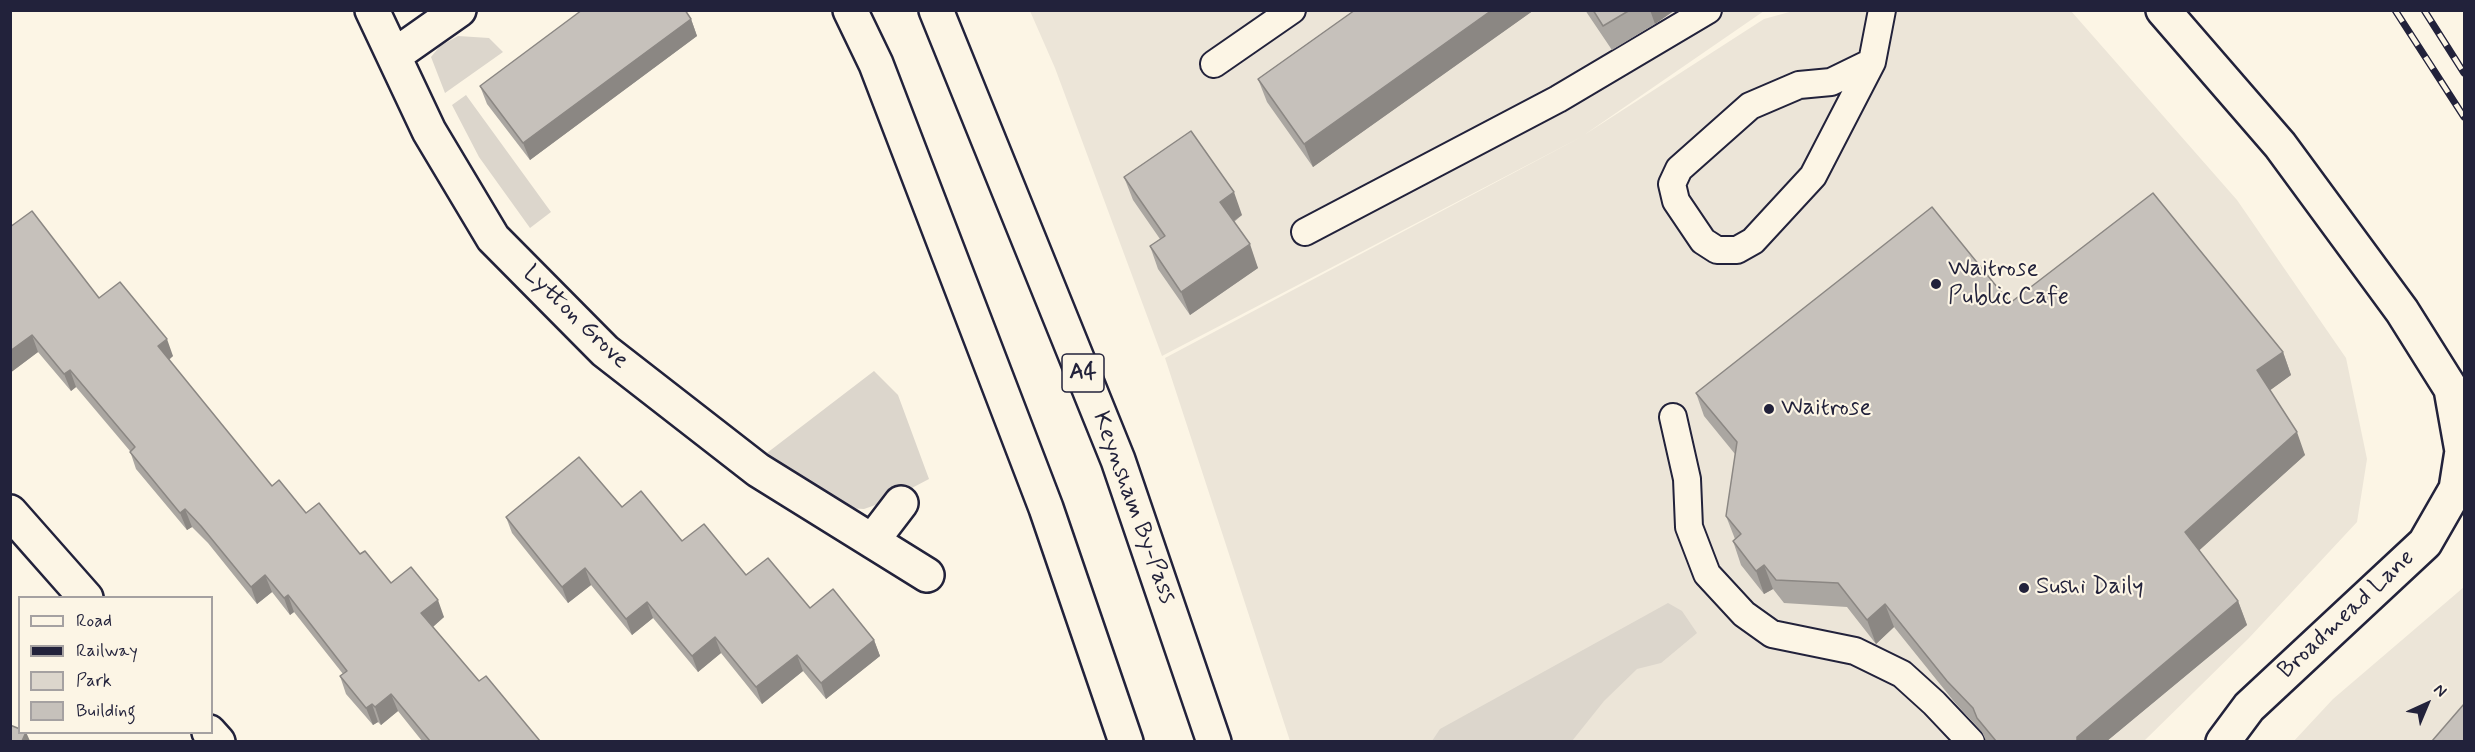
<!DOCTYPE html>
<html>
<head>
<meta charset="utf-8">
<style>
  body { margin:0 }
  #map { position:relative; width:2475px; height:752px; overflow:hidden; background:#fcf5e5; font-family:Mynerve,sans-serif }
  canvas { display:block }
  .frame { position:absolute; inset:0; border:12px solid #22223b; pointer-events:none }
  .legend { position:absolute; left:18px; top:596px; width:195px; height:138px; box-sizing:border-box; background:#fcf5e5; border:2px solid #a5a1a1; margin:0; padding:8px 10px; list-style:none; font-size:18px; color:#22223b }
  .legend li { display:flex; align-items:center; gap:12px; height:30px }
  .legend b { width:30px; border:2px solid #a5a1a1 }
  .north { position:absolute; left:2397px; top:674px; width:60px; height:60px; -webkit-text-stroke:4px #fcf5e5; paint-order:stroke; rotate:44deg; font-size:16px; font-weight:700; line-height:24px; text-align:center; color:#22223b }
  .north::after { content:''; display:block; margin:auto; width:21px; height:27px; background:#22223b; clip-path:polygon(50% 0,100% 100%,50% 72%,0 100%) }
</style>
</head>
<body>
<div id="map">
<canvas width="2475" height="752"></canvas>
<div class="frame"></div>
<ul class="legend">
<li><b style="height:8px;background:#fcf5e5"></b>Road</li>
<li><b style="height:8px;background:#22223b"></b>Railway</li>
<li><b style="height:16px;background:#dcd6cc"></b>Park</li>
<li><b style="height:16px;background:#c6c1bb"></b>Building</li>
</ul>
<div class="north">N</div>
</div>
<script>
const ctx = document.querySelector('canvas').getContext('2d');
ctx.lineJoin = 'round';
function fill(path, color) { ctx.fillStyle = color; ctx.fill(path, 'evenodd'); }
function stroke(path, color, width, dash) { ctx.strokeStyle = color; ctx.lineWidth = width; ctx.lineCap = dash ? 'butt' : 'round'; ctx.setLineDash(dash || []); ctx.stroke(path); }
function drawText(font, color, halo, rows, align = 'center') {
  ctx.font = font + ' Mynerve,sans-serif'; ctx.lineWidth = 4.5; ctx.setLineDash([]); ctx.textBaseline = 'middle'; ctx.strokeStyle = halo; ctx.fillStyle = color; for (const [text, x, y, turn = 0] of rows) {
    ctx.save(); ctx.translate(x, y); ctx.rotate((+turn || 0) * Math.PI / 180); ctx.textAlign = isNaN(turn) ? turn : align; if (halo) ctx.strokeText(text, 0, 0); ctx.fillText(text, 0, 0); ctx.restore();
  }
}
const built = new Path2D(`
  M 1030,11 L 1764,11 L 1584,135 L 1764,19 L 1793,11 L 2071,11 L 2237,200 L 2346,358 L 2367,459 L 2357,522 L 2249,638 L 2144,741 L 1290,741 L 1165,358 L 1583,136 L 1162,356 L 1055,68 Z
  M 2464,587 L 2464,741 L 2293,742 L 2333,699 Z`);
const green = new Path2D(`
  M 458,36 L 489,38 L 503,52 L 445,93 L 431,57 L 440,46 Z
  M 466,95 L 551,212 L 530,228 L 479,157 L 452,105 Z
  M 874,371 L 898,395 L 929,479 L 887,501 L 864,509 L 848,508 L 763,456 Z
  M 1668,603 L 1682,611 L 1697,633 L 1661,663 L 1637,669 L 1604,701 L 1572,741 L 1432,741 L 1440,729 Z`);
const service = new Path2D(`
  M 1872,62 L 1831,82 L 1799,85 L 1750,106 L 1679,169 L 1672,184 L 1676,201 L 1703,241 L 1717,250 L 1737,250 L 1753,241 L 1813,176 L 1872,62 L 1882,10
  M 1214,64 L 1292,10
  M 1305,232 L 1558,99 L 1708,10
  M 1673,417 L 1687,479 L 1689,527 L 1707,574 L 1744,614 L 1772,634 L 1855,651 L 1902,674 L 1934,703 L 1971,742`);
const minor = new Path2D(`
  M 372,10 L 429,131 L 493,238 L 605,351 L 758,470 L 927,575
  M 2163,10 L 2280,145 L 2402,311 L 2451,389 L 2462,451 L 2456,489
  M 395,55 L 459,10
  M 872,541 L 901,503
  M 2223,742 L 2249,707 L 2425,543 L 2456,489 L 2464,488`);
const secondary = new Path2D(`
  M 10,512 L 86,598
  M 209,732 L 218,742`);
const trunk = new Path2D(`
  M 850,10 L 876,64 L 1046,508 L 1126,742
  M 936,10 L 1118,460 L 1214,742`);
const rail = new Path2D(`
  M 2395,10 L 2464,117
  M 2424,10 L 2464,73`);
const wall = new Path2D(`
  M 1355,10 L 1534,10 L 1313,167 L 1267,102 L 1258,79 Z
  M 1585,10 L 1675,10 L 1655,24 L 1612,50 Z
  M 691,19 L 697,36 L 530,160 L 487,104 L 480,86 Z
  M 1124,177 L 1242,215 L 1234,222 L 1258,268 L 1190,315 L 1158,269 L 1150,246 L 1160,239 L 1133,200 Z
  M 10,227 L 173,356 L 169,360 L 272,486 L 360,554 L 391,583 L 444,617 L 433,627 L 479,681 L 540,741 L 422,741 L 398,711 L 381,725 L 378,722 L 373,725 L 346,694 L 340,676 L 343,674 L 294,612 L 290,615 L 272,592 L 257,604 L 208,543 L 192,527 L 187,530 L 136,469 L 130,451 L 76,387 L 71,391 L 38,352 L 10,373 Z
  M 2010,303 L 2283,352 L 2291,375 L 2270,390 L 2305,455 L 2199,550 L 2238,601 L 2247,625 L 2107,741 L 1986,741 L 1982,732 L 1956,704 L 1894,627 L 1876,644 L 1847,607 L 1784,603 L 1773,589 L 1764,594 L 1741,565 L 1733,541 L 1735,539 L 1726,516 L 1735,454 L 1704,416 L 1696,393 Z
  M 622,507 L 682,541 L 810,608 L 874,640 L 880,656 L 826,699 L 803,671 L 762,704 L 721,653 L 698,672 L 653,618 L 632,635 L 591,585 L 568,603 L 512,533 L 506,517 Z`);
const shadedWall = new Path2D(`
  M 1492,10 L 1534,10 L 1313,167 L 1304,144 Z
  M 1650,10 L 1675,10 L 1655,24 Z
  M 691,19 L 697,36 L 530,160 L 523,143 Z
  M 1234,192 L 1242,215 L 1228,225 L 1220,202 Z
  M 1250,244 L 1258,268 L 1190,315 L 1181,292 Z
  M 32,335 L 38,352 L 10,373 L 10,351 Z
  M 167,339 L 173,356 L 164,363 L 158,346 Z
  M 2283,352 L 2291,375 L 2265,394 L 2257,370 Z
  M 70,370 L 76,387 L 71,391 L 64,374 Z
  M 2297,432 L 2305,455 L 2193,556 L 2185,532 Z
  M 185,509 L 192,527 L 187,530 L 180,513 Z
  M 1764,565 L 1773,589 L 1764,594 L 1756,571 Z
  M 585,568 L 591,585 L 568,603 L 562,587 Z
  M 265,575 L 272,592 L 257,604 L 251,587 Z
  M 288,595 L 294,612 L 290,615 L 284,598 Z
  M 438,600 L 444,617 L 428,631 L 421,613 Z
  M 2238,601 L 2247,625 L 2107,741 L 2077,741 L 2077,737 Z
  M 647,602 L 653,618 L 632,635 L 626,619 Z
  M 1885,604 L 1894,627 L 1876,644 L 1867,620 Z
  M 715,637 L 721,653 L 698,672 L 692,656 Z
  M 874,640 L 880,656 L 826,699 L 821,683 Z
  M 797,655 L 803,671 L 762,704 L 756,687 Z
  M 391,694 L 398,711 L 381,725 L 375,707 Z
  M 372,704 L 378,722 L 373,725 L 366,708 Z
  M 26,732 L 30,741 L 22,741 Z`);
const building = new Path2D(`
  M 582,10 L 685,10 L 691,19 L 523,143 L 480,86 Z
  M 1355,10 L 1492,10 L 1304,144 L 1258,79 Z
  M 1593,10 L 1630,10 L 1603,26 Z
  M 1191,131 L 1234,192 L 1220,202 L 1250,244 L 1181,292 L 1150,246 L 1165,236 L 1124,177 Z
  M 2153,193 L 2283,352 L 2257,370 L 2297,432 L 2185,532 L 2238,601 L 2077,737 L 2077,741 L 1996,741 L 1977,718 L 1973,708 L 1947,681 L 1885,604 L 1867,620 L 1838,583 L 1776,580 L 1764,565 L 1756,571 L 1733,541 L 1741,534 L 1726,516 L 1737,442 L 1696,393 L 1932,207 L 2010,303 Z
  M 32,211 L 99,298 L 120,282 L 167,339 L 158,346 L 272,486 L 279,480 L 306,513 L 319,503 L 360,554 L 365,551 L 391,583 L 411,567 L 438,600 L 421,613 L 479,681 L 486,676 L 540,741 L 430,741 L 391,694 L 375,707 L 372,704 L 366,708 L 340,676 L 347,671 L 288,595 L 284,598 L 265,575 L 251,587 L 201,526 L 185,509 L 180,513 L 130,452 L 135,447 L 70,370 L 64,374 L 32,335 L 10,351 L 10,227 Z
  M 579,457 L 622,507 L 641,491 L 682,541 L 704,524 L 746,575 L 768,558 L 810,608 L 833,589 L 874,640 L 821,683 L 797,655 L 756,687 L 715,637 L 692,656 L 647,602 L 626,619 L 585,568 L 562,587 L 506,517 Z
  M 2464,704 L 2464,741 L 2432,741 Z
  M 10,725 L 20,729 L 20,732 L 26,732 L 22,741 L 10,741 Z`);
const markers = [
  [1936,284,6,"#22223b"],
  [1769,409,6,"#22223b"],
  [2024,588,6,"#22223b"]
];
const shields = [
  [1083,373,42]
];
const shieldNames = [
  ["A4",1083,373]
];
const poiNames = [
  ["Waitrose",1948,270],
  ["Public Cafe",1948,298],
  ["Waitrose",1781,409],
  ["Sushi Daily",2036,588]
];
const streetNames = [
  ["Lytton Grove",575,318,44],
  ["Keynsham By-Pass",1133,508,70],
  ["Broadmead Lane",2347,615,-43]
];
fill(built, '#ece5d8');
fill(green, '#dcd6cc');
stroke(service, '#22223b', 30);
stroke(minor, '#22223b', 38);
stroke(secondary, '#22223b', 38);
stroke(trunk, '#22223b', 38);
stroke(service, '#fcf5e5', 26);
stroke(minor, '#fcf5e5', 33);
stroke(secondary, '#fcf5e5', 33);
stroke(trunk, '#fcf5e5', 33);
stroke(rail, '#22223b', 7);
stroke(rail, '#fcf5e5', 4.5, [14]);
fill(wall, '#aaa6a1');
fill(shadedWall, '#8b8783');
fill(building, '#c6c1bb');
stroke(building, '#8b8783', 1.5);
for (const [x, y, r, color] of markers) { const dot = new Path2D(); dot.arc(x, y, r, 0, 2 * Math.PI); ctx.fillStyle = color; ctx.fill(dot); stroke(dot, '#fcf5e5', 2); }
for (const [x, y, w] of shields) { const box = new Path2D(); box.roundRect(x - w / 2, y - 19, w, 38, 4.5); ctx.fillStyle = '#fcf5e5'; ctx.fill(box); stroke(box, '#22223b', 1.5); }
drawText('bold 22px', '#22223b', null, shieldNames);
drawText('24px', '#22223b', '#fcf5e5', poiNames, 'left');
drawText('24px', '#22223b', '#fcf5e5', streetNames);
</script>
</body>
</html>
